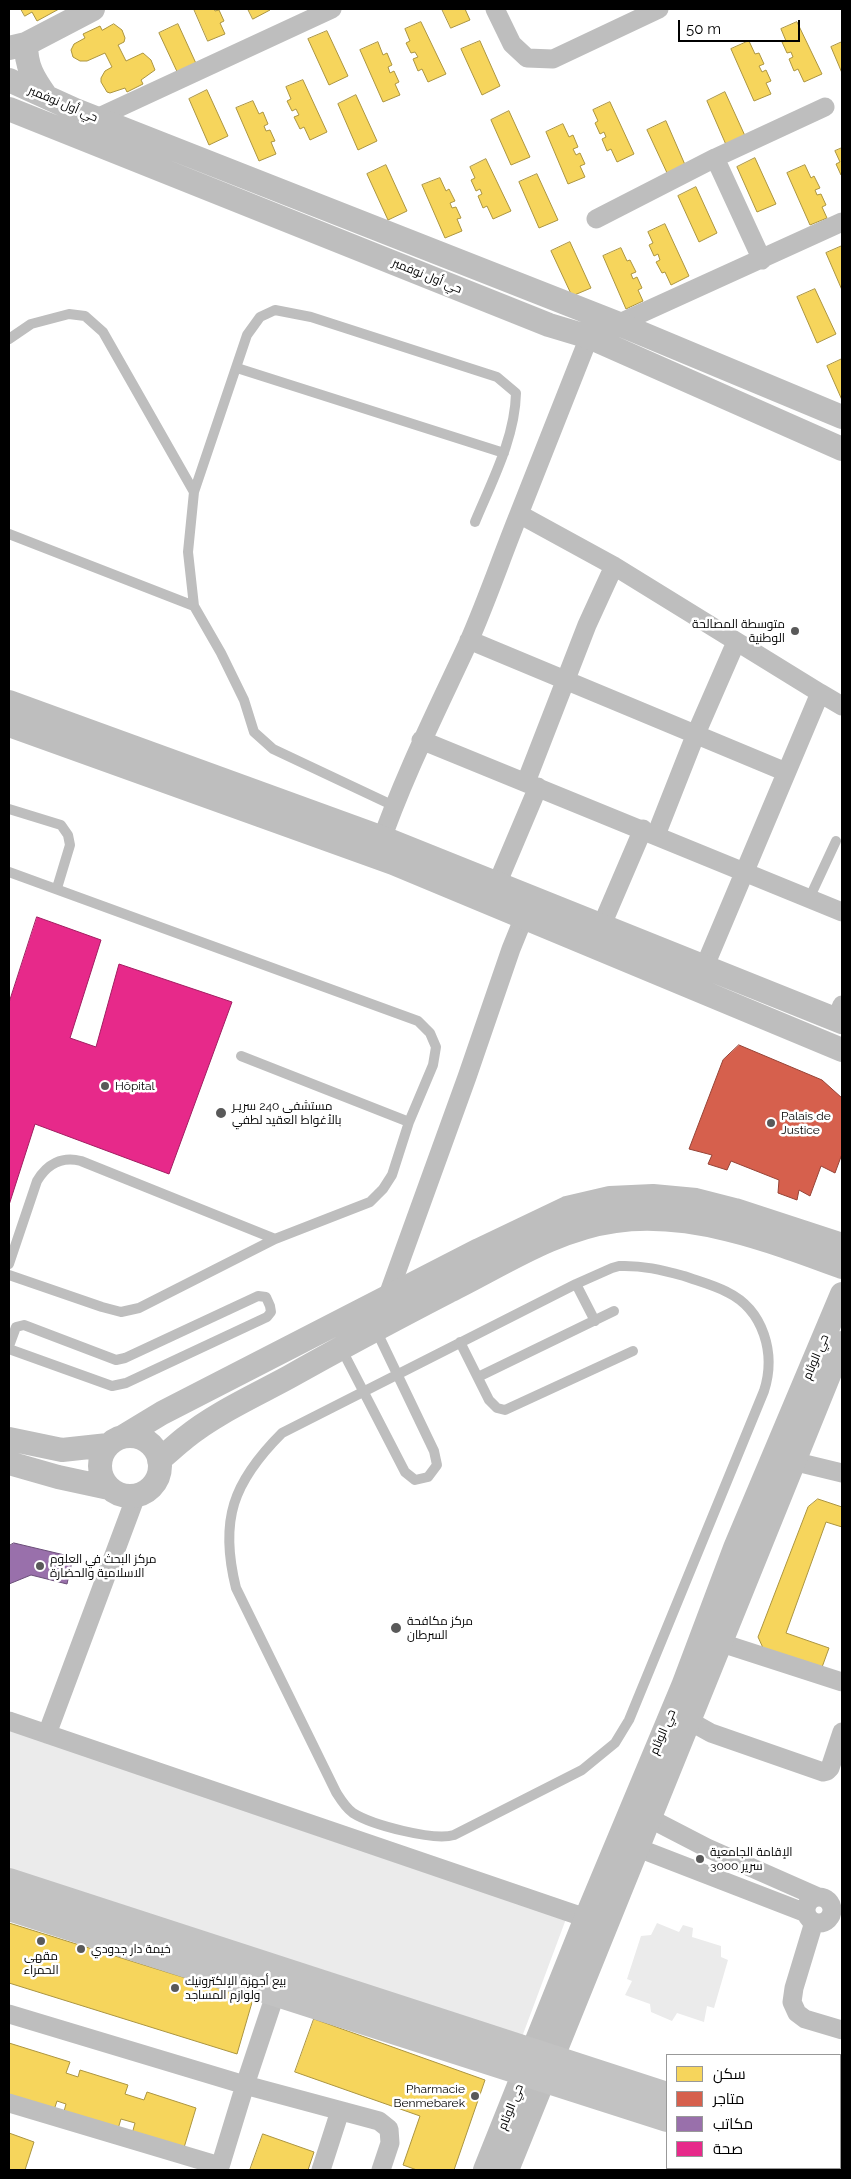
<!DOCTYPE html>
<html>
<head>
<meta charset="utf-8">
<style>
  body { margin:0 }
  #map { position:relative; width:851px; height:2179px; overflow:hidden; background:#fff; font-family:Raleway,Cairo,sans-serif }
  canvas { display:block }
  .frame { position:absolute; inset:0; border:10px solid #000; pointer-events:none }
  .legend { position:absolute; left:666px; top:2054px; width:175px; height:115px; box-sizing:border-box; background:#fff; border:1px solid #999; margin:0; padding:6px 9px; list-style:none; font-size:15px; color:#000 }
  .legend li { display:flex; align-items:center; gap:10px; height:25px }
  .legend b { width:25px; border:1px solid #999 }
  .scale { position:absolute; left:678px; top:20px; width:122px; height:22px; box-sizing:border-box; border:2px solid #000; border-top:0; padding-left:6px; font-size:15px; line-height:18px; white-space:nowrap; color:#000; -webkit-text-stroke:4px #fff; paint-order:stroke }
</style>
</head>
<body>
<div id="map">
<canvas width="851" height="2179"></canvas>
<div class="frame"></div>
<ul class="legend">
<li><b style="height:14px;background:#f6d55c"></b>سكن</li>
<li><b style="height:14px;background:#d6604d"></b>متاجر</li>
<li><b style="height:14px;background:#9970ab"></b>مكاتب</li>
<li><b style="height:14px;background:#e7298a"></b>صحة</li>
</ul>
<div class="scale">50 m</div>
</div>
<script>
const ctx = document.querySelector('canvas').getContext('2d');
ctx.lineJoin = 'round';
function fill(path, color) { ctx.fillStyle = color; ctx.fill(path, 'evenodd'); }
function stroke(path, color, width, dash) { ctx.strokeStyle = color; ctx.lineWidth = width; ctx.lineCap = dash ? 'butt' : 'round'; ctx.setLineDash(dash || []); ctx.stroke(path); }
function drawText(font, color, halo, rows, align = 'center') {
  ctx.font = font + ' Raleway,Cairo,sans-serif'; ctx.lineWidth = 5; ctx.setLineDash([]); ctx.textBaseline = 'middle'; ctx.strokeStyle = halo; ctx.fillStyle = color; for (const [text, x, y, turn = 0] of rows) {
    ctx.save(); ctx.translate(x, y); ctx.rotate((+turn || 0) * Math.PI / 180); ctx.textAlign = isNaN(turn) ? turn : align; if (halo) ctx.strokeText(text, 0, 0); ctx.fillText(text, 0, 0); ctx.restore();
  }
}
const green = new Path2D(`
  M 9,1720 L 566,1919 L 519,2045 L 9,1872 Z
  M 657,1923 L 679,1932 L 683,1925 L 693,1928 L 692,1937 L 721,1946 L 721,1957 L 728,1960 L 714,2008 L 707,2006 L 704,2022 L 677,2013 L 672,2021 L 651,2012 L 650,2004 L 625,1995 L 632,1981 L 627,1979 L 641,1936 L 651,1935 Z`);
const homes = new Path2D(`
  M 21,9 L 59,9 L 37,21 L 32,12 L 25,16 Z
  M 194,9 L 214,9 L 215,11 L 219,10 L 224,21 L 220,23 L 225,34 L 208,41 Z
  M 248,9 L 270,9 L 270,10 L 253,19 Z
  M 442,9 L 465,9 L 470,20 L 451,28 Z
  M 421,22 L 446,74 L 428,82 L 422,69 L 418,71 L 413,59 L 418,57 L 415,52 L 411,53 L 406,43 L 410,41 L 405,29 Z
  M 797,22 L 822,74 L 804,82 L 798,69 L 794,71 L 789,59 L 793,57 L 791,52 L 787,53 L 782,42 L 786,41 L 781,29 Z
  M 114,24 L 122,30 L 125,38 L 124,42 L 118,45 L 126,61 L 143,53 L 151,60 L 155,70 L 141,80 L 143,84 L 127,92 L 125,88 L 110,93 L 107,92 L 101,82 L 101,78 L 105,71 L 112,67 L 105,53 L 87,61 L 80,61 L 73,57 L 71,50 L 74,44 L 85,38 L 83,34 L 100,26 L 102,30 Z
  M 178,24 L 199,70 L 180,78 L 159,33 Z
  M 327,31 L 348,76 L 329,85 L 308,39 Z
  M 480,41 L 500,86 L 482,95 L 461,49 Z
  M 749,41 L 755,54 L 759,53 L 764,64 L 759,66 L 762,72 L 766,70 L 771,81 L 766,83 L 771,94 L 754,101 L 731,49 Z
  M 378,42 L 383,55 L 387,53 L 392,65 L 388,67 L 390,73 L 394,71 L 399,82 L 395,84 L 400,95 L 383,102 L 360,50 Z
  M 842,42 L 842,73 L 831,47 Z
  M 303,80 L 327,132 L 310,140 L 304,127 L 300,129 L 294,117 L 299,115 L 296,109 L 292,111 L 287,101 L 291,99 L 286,87 Z
  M 207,90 L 228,136 L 209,145 L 189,99 Z
  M 725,92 L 746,138 L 727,147 L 707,101 Z
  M 356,95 L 377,141 L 358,150 L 338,104 Z
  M 253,101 L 259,114 L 263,112 L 268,124 L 264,126 L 266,131 L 270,130 L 275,141 L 271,142 L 276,154 L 259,161 L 236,108 Z
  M 610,102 L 634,154 L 617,162 L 611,149 L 607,151 L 602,139 L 606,137 L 604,132 L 600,134 L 595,123 L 598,121 L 593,110 Z
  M 509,111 L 530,157 L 511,165 L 491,120 Z
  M 666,121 L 686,167 L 668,175 L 647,130 Z
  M 563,124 L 569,137 L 573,135 L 578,147 L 573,149 L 576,155 L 580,153 L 585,164 L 580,166 L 585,177 L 568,184 L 546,132 Z
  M 842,148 L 842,175 L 841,175 L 836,164 L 840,162 L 835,151 Z
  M 755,158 L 776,204 L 757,212 L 737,167 Z
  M 486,159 L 511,211 L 493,219 L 487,206 L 483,208 L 478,196 L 482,194 L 480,189 L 476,191 L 471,180 L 475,178 L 470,167 Z
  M 386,165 L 407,211 L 388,220 L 367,174 Z
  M 805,165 L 811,178 L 814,176 L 820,188 L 815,190 L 817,195 L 821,194 L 826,205 L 822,207 L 827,218 L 810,225 L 787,173 Z
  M 537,174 L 558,220 L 539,228 L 519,182 Z
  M 440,178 L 446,191 L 449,189 L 455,201 L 450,203 L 452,208 L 456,207 L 461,218 L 457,219 L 462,231 L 445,238 L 422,185 Z
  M 696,187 L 717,233 L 699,242 L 678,196 Z
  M 665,224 L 689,276 L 671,285 L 665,272 L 662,273 L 656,262 L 660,260 L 658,254 L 654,256 L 649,245 L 653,243 L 648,232 Z
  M 570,242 L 591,288 L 572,296 L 551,251 Z
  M 842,246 L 842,290 L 826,253 Z
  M 621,248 L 627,261 L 630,260 L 636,272 L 631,274 L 633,279 L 637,277 L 642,288 L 638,290 L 643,301 L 626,309 L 603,256 Z
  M 815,289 L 836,334 L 817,343 L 797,297 Z
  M 842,359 L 842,400 L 827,366 Z
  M 818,1499 L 842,1507 L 842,1527 L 826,1522 L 786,1633 L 829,1648 L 821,1670 L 764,1650 L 758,1637 L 808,1507 Z
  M 9,1923 L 253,1999 L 237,2054 L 9,1983 Z
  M 314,2019 L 485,2080 L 454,2170 L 417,2170 L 403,2165 L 420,2116 L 295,2072 Z
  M 9,2043 L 70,2062 L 66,2073 L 78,2077 L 80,2070 L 128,2085 L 125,2094 L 144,2100 L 147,2092 L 196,2108 L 183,2151 L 132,2134 L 135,2123 L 121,2119 L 117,2132 L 63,2115 L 66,2104 L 57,2101 L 53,2113 L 9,2099 Z
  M 9,2133 L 34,2142 L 25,2170 L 9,2170 Z
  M 263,2134 L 314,2152 L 308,2170 L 250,2170 Z`);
const shops = new Path2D(`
  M 739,1045 L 822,1080 L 842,1098 L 842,1154 L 835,1173 L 821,1166 L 810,1196 L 799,1190 L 797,1200 L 778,1193 L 779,1180 L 731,1161 L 727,1170 L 708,1164 L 712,1155 L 689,1149 L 723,1060 Z`);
const offices = new Path2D(`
  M 14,1543 L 73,1557 L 67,1584 L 31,1575 L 9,1584 L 9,1546 Z`);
const health = new Path2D(`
  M 37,917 L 101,940 L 70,1038 L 96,1047 L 119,964 L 232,1002 L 169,1174 L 35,1124 L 9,1205 L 9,1003 Z`);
const service = new Path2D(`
  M 9,339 L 31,324 L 69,314 L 85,316 L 103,332 L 194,492
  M 237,368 L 504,453
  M 9,534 L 194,606
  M 394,806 L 273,749 L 254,732 L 244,700 L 221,653 L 194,606 L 188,552 L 194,492 L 247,335 L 260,317 L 275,310 L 311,317 L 497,377 L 516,393 C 515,438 492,481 475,522
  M 9,809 L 61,825 L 68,835 L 70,845 L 57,888
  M 9,872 L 418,1021 L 430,1033 L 436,1047 L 433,1065 L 409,1122 L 392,1175 L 383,1189 L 370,1202 L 275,1239 L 139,1308 L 121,1312 L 102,1307 L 9,1275
  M 809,899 L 836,841
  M 241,1056 L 409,1122
  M 9,1264 L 37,1181 C 47,1164 62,1156 81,1161 L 275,1239
  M 619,1266 C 642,1265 662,1270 684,1276 C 698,1281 714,1285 727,1292 C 764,1310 776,1354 764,1391 L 629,1720 L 615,1743 L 582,1770 L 454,1835 C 433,1841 372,1825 353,1813 C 345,1807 341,1800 336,1792 L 236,1588 C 219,1520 233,1482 282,1433 L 576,1284 L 612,1268 Z
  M 576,1284 L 595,1321
  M 460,1342 L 489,1400 L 497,1408 L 505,1410 L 633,1351
  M 9,1346 L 16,1327 L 24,1325 L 116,1360 L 125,1358 L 258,1296 L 266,1297 L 270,1306 L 271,1312 L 267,1317 L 126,1383 L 112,1386 L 9,1349
  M 341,1348 L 405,1472 L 415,1480 L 428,1477 L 437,1465 L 434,1451 L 376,1330
  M 478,1377 L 614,1311`);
const minor = new Path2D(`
  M 495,9 L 512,44 L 527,58 L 553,59 L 659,9
  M 88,122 L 332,9
  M 715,158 L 762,260
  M 596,219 L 715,158 L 825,107
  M 519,514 L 589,337 L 842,222
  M 469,640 L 786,772
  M 421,740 L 842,912
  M 526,782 L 587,625 L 614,566
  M 656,835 L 695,736 L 736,642
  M 378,850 C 403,777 437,710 469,641 C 487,600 502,556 519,514 L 614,566 L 820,693
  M 497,884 L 538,787
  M 601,927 L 643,829
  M 704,968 L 820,693 L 842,706
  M 836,1020 L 842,1005
  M 387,1298 L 467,1077 L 511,949 L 524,917
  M 780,1458 L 842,1473
  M 709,1639 L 842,1682
  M 677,1714 L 711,1733 L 823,1772 L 827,1771 L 830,1768 L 842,1732
  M 9,1721 L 586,1918
  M 47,1734 L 136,1496
  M 649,1818 L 707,1848 L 818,1897
  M 638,1848 L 806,1913
  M806 1910a13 13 0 1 1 26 0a13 13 0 1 1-26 0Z
  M 814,1922 L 794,1988 L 792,2002 L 797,2013 L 805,2019 L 842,2030
  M 9,2014 L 245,2085 L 276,1992
  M 9,2103 L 220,2166
  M 219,2170 L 245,2085 L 379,2121 L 389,2129 L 390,2143 L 381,2170
  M 321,2170 L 340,2111`);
const tertiary = new Path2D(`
  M 26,44 C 26,66 33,78 46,96
  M 9,48 L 26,44 L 93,9
  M 9,80 L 75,110 L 619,324 L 842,417
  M 9,109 L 549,325 L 589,337 L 842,449
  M 9,702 L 383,838 L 842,1022
  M 9,725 L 393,863 L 842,1050
  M 124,1436 L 162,1413 L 479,1250 L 567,1208 L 610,1198 L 653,1196 L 696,1200 L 735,1210 L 842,1245
  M100 1466a30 30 0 1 1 60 0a30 30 0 1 1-60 0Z
  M 9,1439 L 62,1450 L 108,1445
  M 159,1460 C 168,1453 176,1445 185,1438 C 214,1414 256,1395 289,1377 C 342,1347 395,1319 449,1291 C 502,1265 555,1229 615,1221 C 691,1210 772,1241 842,1267
  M 9,1463 L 58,1477 L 109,1488
  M 485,2170 L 586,1918 L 683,1686 L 735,1548 L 842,1294
  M 507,2170 L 842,1343`);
const secondary = new Path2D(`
  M 9,1882 L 667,2096
  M 9,1907 L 667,2118
  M 825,2168 L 833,2170`);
const markers = [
  [795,631,5,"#595959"],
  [105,1086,5,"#595959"],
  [221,1113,6,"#595959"],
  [771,1123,5,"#595959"],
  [40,1566,5,"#595959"],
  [396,1628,6,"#595959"],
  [700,1859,5,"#595959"],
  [41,1941,5,"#595959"],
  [81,1949,5,"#595959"],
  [175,1988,5,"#595959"],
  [475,2096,5,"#595959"]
];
const streetNames = [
  ["حي أول نوفمبر",63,104,23],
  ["حي أول نوفمبر",427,276,22],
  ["حي الوئام",816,1357,-67],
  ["حي الوئام",663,1732,-67],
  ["حي الوئام",511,2107,-68]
];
const poiNames = [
  ["متوسطة المصالحة",785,624,"right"],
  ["الوطنية",785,638,"right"],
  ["Hôpital",115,1086],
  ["مستشفى 240 سريـر",232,1106],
  ["بالأغواط العقيد لطفي",232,1120],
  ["Palais de",781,1116],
  ["Justice",781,1130],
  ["مركز البحث في العلوم",50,1559],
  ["الاسلامية والحضارة",50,1573],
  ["مركز مكافحة",407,1621],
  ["السرطان",407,1635],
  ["الإقامة الجامعية",710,1852],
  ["3000 سرير",710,1866],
  ["خيمة دار جدودي",91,1949],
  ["مقهى",41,1956,"center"],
  ["الحمراء",41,1970,"center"],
  ["بيع أجهزة الإلكترونيك",185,1981],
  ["ولوازم المساجد",185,1995],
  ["Pharmacie",465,2089,"right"],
  ["Benmebarek",465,2103,"right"]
];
fill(green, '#ebebeb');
fill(homes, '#f6d55c');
stroke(homes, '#ac9540', 1);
fill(shops, '#d6604d');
stroke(shops, '#964336', 1);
fill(offices, '#9970ab');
stroke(offices, '#6b4e78', 1);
fill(health, '#e7298a');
stroke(health, '#a21d61', 1);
stroke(service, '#bebebe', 10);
stroke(minor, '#bebebe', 19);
stroke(tertiary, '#bebebe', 24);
stroke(secondary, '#c2c2c2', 28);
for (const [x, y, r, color] of markers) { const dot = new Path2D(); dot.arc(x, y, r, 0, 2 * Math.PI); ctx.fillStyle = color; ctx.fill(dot); stroke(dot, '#fff', 2); }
drawText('12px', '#000', '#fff', streetNames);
drawText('12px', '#000', '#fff', poiNames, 'left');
</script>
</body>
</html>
